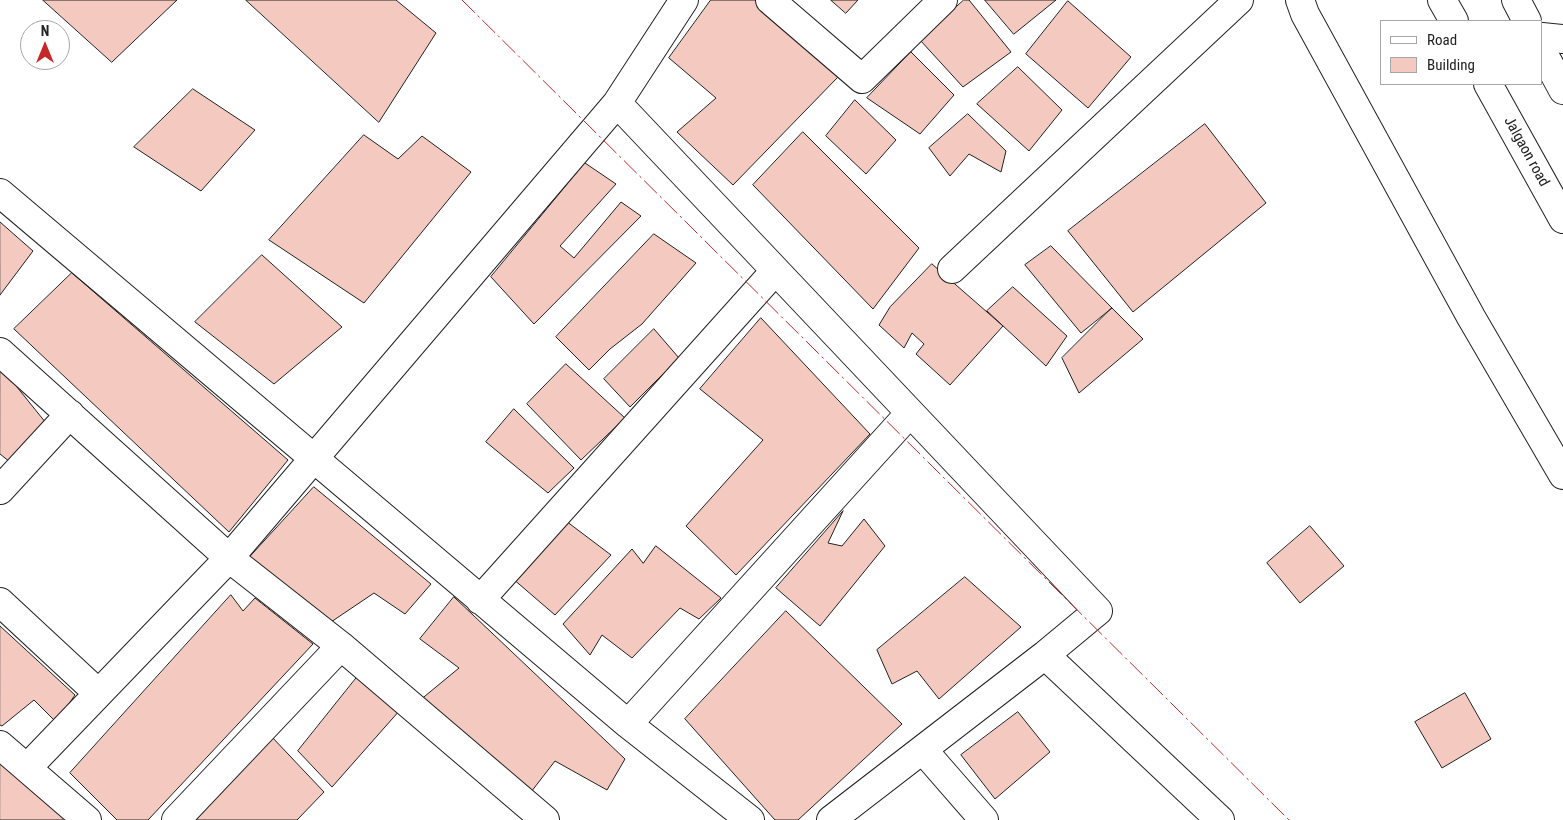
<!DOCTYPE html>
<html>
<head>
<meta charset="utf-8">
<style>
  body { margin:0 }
  #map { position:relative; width:1563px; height:820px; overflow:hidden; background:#fff; font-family:"Roboto Condensed",sans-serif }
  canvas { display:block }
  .legend { position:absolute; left:1380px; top:20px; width:162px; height:65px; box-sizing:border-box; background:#fff; border:1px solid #a7a7a7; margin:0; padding:6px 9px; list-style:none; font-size:15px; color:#222 }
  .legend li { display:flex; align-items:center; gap:10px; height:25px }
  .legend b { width:25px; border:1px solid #a7a7a7 }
  .north { position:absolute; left:20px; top:20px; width:50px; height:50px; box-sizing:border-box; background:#fff; border:1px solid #a7a7a7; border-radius:50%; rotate:0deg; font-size:14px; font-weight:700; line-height:20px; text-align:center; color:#222 }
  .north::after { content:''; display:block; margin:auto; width:18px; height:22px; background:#c62828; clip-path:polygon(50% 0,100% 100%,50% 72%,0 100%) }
</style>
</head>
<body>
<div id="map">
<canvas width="1563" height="820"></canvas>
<ul class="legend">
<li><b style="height:6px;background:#fff"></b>Road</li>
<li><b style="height:14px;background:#f3c9c0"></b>Building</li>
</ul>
<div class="north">N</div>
</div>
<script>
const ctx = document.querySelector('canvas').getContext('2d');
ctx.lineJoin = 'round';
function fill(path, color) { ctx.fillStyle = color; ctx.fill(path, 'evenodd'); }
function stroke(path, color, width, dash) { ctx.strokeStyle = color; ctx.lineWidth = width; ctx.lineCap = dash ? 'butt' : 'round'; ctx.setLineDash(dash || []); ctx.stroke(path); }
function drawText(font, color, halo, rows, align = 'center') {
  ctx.font = font + ' "Roboto Condensed",sans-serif'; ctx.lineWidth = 4; ctx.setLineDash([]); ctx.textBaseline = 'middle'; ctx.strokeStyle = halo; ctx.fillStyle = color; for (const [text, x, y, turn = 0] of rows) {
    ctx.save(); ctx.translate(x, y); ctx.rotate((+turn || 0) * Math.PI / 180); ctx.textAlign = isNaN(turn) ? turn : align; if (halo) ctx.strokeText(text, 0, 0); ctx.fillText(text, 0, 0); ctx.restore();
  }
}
const building = new Path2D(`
  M 43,0 L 177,0 L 112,62 Z
  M 246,0 L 396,0 L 436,33 L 379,122 Z
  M 711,0 L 755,0 L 838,77 L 733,185 L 677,132 L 716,98 L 669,58 Z
  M 831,0 L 858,0 L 846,13 Z
  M 964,0 L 969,0 L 1011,52 L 963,87 L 920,40 Z
  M 985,0 L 1056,0 L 1014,34 Z
  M 1068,1 L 1131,57 L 1088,108 L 1026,54 Z
  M 911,52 L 954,95 L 920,134 L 867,98 Z
  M 1018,67 L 1062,110 L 1029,151 L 977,104 Z
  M 193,89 L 255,130 L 201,191 L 134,147 Z
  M 855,100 L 896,140 L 866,174 L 826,136 Z
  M 968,114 L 1006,151 L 1001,172 L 969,154 L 950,176 L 929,148 Z
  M 1205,124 L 1266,203 L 1133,312 L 1068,231 Z
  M 803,132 L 919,248 L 873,309 L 753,185 Z
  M 364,135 L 398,159 L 422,136 L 471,172 L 364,303 L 269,240 Z
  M 585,163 L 616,184 L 560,246 L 574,258 L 621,202 L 641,216 L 534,324 L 491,277 Z
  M 0,222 L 33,251 L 0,295 Z
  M 654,234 L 696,263 L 642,324 L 610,349 L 589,370 L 556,337 Z
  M 1051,246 L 1112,308 L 1081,333 L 1025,265 Z
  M 262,255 L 342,327 L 274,384 L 195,322 Z
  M 932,264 L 1003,326 L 950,385 L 916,354 L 924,344 L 912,333 L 904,348 L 879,325 L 890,307 Z
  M 72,273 L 288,460 L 229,532 L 14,329 Z
  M 1013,287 L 1067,336 L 1046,366 L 987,311 Z
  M 1112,308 L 1143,339 L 1079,393 L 1062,358 Z
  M 761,318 L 870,434 L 736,575 L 686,526 L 763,440 L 700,389 Z
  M 654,329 L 679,358 L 630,407 L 604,379 Z
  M 566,364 L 625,418 L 581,460 L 527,404 Z
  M 0,366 L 46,423 L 10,462 L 0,454 Z
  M 514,409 L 574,468 L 548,493 L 486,442 Z
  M 314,487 L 431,584 L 405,614 L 374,593 L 331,622 L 249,558 Z
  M 843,511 L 828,543 L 842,546 L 864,519 L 885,546 L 820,626 L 776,588 Z
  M 566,521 L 611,555 L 555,615 L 512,578 Z
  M 1310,526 L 1344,566 L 1300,603 L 1267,563 Z
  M 656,546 L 721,598 L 699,619 L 680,608 L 632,658 L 602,635 L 590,655 L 563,624 L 632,549 L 643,563 Z
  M 965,577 L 1021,627 L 939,699 L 917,671 L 892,684 L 877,650 Z
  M 231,595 L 243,611 L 255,598 L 313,644 L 148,820 L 117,820 L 70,773 Z
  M 454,597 L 625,759 L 607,790 L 555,761 L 531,792 L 419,701 L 459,668 L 420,639 Z
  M 786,611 L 902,724 L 798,820 L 775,820 L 685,719 Z
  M 0,626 L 75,695 L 56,722 L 34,700 L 2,726 L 0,725 Z
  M 358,676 L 400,710 L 332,787 L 298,751 Z
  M 1465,693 L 1491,739 L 1442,768 L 1415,722 Z
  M 1018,712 L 1050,752 L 995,799 L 961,755 Z
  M 271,736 L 324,792 L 297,820 L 192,820 Z
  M 0,756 L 75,820 L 0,820 Z`);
const minor = new Path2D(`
  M 770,0 L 862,79 L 943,0
  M 1300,0 L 1305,14 L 1471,317 L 1563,475
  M 1542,37 L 1563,39
  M 617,103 L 1098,611 L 1045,655 L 831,820
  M 0,193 L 628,724 L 750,820
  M 952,269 L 1239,0
  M 0,352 L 229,558 L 27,768
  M 0,490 L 70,414
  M 480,600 L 775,271
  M 0,602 L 98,693
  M 1045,655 L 1220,820
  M 628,724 L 910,413
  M 0,745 L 87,820
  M 923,750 L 984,820
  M 176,820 L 341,646
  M 545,820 L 341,646 L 229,558 L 617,103 L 684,0`);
const trunk = new Path2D(`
  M 1442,0 L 1454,21
  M 1516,0 L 1527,21
  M 1542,51 L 1563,90
  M 1488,84 L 1563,219`);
const power = new Path2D(`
  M 462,0 L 1289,820`);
const streetNames = [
  ["Jalgaon road",1526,152,61]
];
fill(building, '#f3c9c0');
stroke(building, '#222', 1);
stroke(minor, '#222', 30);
stroke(trunk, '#222', 30);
stroke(minor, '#fff', 28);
stroke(trunk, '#fff', 28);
stroke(power, '#c62828', 1, [18, 4, 2.5, 4]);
drawText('15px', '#222', '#fff', streetNames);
</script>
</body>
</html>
